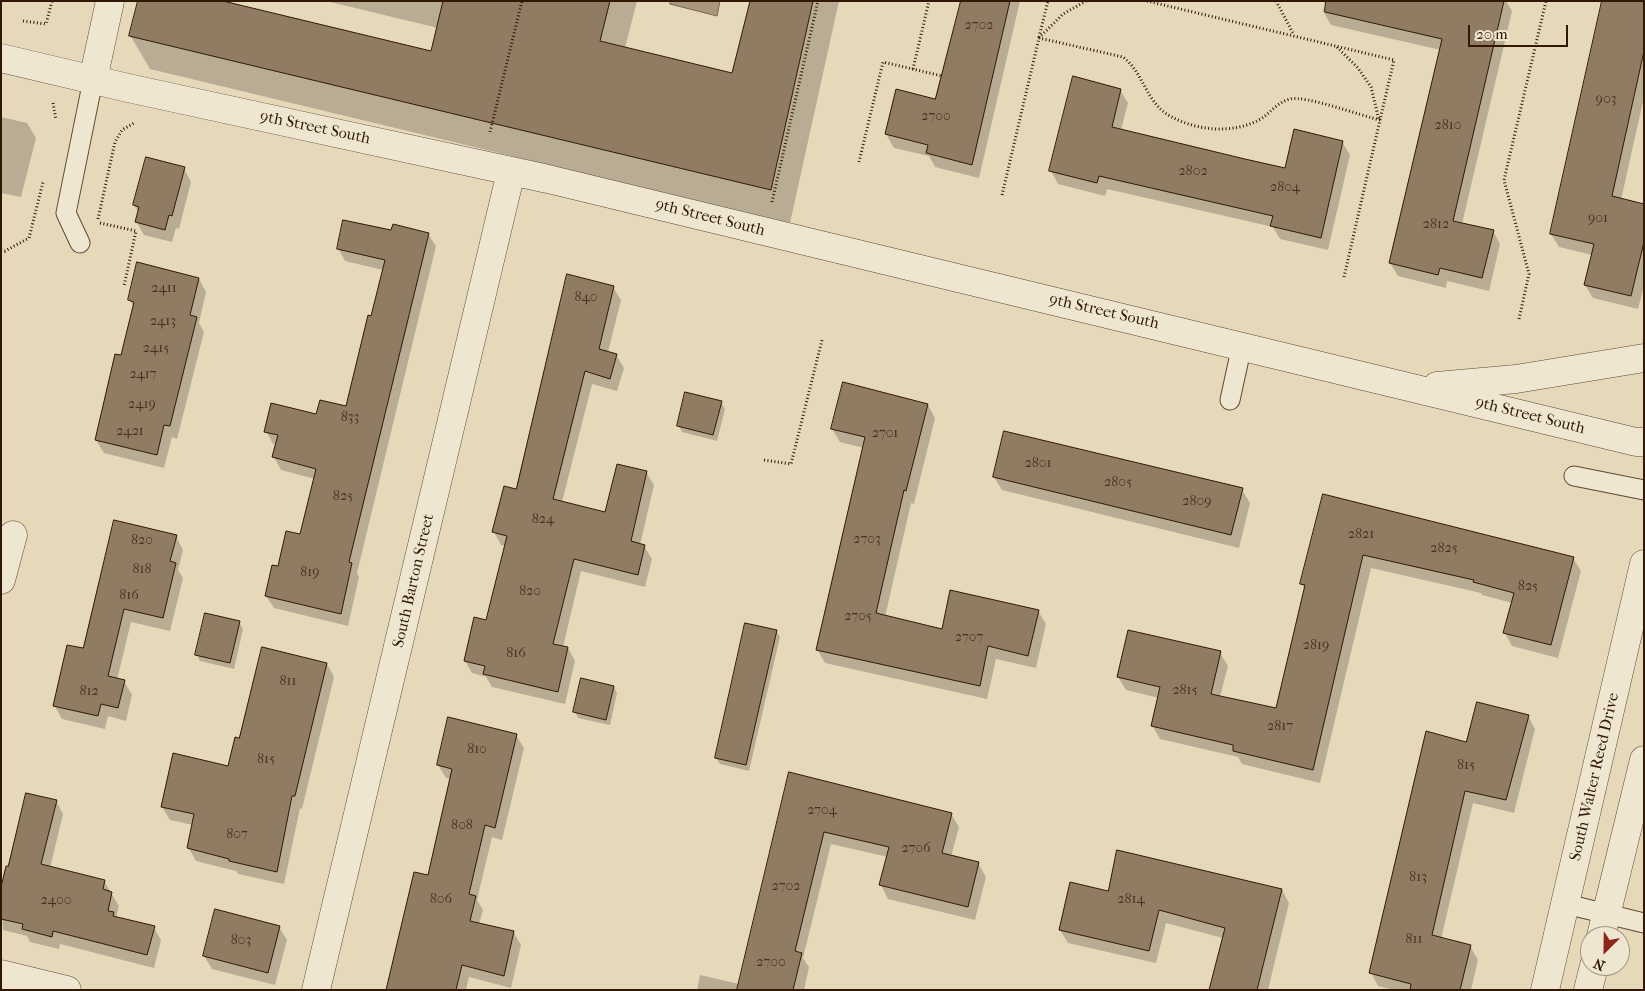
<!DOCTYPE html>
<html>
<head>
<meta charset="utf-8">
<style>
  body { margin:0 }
  #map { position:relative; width:1645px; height:991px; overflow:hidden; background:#e6d9b9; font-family:"IM FELL French Canon",serif }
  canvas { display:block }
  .frame { position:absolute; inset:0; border:2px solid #301805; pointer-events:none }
  .north { position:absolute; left:1580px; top:926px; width:50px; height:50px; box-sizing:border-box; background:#efe6d2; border:1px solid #a39480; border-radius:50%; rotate:203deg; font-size:14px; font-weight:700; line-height:20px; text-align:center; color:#301805 }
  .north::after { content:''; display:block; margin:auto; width:18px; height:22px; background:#8f2418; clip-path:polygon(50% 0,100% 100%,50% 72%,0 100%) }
  .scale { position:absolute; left:1468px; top:25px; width:100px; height:22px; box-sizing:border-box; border:2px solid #301805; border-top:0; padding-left:6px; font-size:15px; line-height:18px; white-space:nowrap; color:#301805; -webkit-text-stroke:4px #efe6d2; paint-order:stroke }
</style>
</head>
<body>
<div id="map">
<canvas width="1645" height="991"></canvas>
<div class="frame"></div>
<div class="north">N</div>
<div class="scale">20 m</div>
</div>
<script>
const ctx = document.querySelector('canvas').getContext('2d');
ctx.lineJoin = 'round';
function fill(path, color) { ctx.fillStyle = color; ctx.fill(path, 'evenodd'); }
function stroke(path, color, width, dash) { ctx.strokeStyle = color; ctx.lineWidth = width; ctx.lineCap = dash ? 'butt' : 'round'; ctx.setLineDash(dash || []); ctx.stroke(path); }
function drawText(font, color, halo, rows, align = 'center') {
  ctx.font = font + ' "IM FELL French Canon",serif'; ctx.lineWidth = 4.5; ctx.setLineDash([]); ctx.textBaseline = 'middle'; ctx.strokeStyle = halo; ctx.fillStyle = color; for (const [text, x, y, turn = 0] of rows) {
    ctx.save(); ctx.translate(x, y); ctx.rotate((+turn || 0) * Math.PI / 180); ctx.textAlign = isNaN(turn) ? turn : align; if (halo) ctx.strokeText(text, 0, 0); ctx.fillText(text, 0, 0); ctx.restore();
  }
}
const water = new Path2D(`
  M 671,1 L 720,1 L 717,16 L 670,4 Z`);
const shadow = new Path2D(`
  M 140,1 L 227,1 L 226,3 L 432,52 L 438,28 L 326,1 L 637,1 L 625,48 L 733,75 L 751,1 L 839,1 L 790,223 L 150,69 L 130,35 Z
  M 961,1 L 1020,1 L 979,178 L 935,167 L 929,156 L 894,148 L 886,134 L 936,100 Z
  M 1326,1 L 1506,1 L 1512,11 L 1462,224 L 1493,231 L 1500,244 L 1489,291 L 1447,281 L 1446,288 L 1398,276 L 1390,263 L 1441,50 L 1331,25 L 1323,11 Z
  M 1644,1 L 1644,97 L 1621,200 L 1644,205 L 1644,286 L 1638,309 L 1593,298 L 1585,285 L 1592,255 L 1559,247 L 1551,234 Z
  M 1120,90 L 1128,103 L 1121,130 L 1286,169 L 1342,142 L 1350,155 L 1328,250 L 1280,239 L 1273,227 L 1107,189 L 1105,196 L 1058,184 L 1051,171 Z
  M 1,117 L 27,123 L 36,138 L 21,197 L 1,193 Z
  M 184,168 L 191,182 L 179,229 L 176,228 L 172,242 L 144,235 L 136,221 L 138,212 L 134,205 Z
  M 392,232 L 428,234 L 436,246 L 357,573 L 359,577 L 348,626 L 274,608 L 266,596 L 279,567 L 301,536 L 315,479 L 281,470 L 274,457 L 277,445 L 273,444 L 266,431 L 347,408 L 383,270 L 345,261 L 338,248 Z
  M 199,279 L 206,292 L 199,323 L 204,332 L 177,439 L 172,437 L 164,468 L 104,453 L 96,440 L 122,357 L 134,308 L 130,300 Z
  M 613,287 L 621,300 L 608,352 L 616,355 L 624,368 L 617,391 L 592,384 L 562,502 L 606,513 L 646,472 L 654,485 L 640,545 L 644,546 L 652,559 L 645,587 L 581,571 L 563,647 L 568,648 L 575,661 L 565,704 L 492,687 L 486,677 L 472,673 L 465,661 L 487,621 L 505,546 L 501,545 L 494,532 L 517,491 Z
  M 721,402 L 725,409 L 717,441 L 682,432 L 679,426 Z
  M 928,405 L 935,418 L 914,504 L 911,503 L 885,617 L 943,631 L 1038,611 L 1046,624 L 1036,668 L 996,659 L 987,699 L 825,663 L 817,649 L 864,448 L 840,442 L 832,429 Z
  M 994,477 L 1242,490 L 1250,503 L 1239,548 L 1002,490 Z
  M 1323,495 L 1573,558 L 1581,571 L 1558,658 L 1512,646 L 1505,633 L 1512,603 L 1482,595 L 1481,593 L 1371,568 L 1320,783 L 1242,764 L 1238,757 L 1160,739 L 1152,725 L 1159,698 L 1126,690 L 1118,677 L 1220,653 L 1228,666 L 1220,697 L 1277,710 L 1305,590 L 1302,584 Z
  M 176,536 L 183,550 L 178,570 L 183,578 L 170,631 L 131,622 L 117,680 L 124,681 L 132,695 L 126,721 L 108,716 L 105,729 L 62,719 L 54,705 L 84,650 Z
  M 239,622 L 243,629 L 234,669 L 200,661 L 197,655 Z
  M 776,631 L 780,637 L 749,771 L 720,764 L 716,758 Z
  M 327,664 L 334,677 L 302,809 L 300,808 L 284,884 L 238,874 L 236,871 L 196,861 L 188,847 L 193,825 L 170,820 L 162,807 L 229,767 L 240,740 Z
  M 614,687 L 617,693 L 610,725 L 578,718 L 575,712 Z
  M 1528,716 L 1535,729 L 1514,813 L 1473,803 L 1441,939 L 1470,946 L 1478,960 L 1471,990 L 1393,990 L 1378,986 L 1371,972 L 1467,743 Z
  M 516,735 L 524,748 L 502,840 L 492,837 L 477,900 L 483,910 L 479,924 L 514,933 L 521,945 L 511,988 L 469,977 L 466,990 L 388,990 L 429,877 L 451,779 L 446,778 L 438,765 Z
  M 790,773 L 951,814 L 959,827 L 951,857 L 978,863 L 986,877 L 975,920 L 888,899 L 881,885 L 888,857 L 831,844 L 803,958 L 809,967 L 804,990 L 697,990 L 700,975 L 739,984 Z
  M 56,801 L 63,814 L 50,868 L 104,881 L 119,906 L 116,918 L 154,928 L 161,940 L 154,968 L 60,944 L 59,949 L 30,942 L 27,936 L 3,930 L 1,894 Z
  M 1282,890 L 1289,903 L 1268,990 L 1210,990 L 1223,938 L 1166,923 L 1156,963 L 1068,943 L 1060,930 L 1109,892 Z
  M 279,927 L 287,940 L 275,985 L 212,969 L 204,956 Z`);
const building = new Path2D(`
  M 138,1 L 223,1 L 431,51 L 443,1 L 610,1 L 600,41 L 732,73 L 750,1 L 813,1 L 771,190 L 129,36 Z
  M 961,1 L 1010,1 L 972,165 L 926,153 L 928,145 L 885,134 L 896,89 L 935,99 Z
  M 1326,1 L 1504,1 L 1453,221 L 1494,230 L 1482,278 L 1440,268 L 1438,275 L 1389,263 L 1442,39 L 1325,12 Z
  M 1602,1 L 1644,1 L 1644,51 L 1612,196 L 1644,204 L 1644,242 L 1631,296 L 1584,285 L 1594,244 L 1550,234 Z
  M 1073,76 L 1121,89 L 1112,127 L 1245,159 L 1285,168 L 1294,129 L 1343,141 L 1321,238 L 1270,226 L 1273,216 L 1099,176 L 1097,183 L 1049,171 Z
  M 146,157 L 185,167 L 172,216 L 169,215 L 165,230 L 135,222 L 139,207 L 133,205 Z
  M 343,220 L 391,230 L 393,224 L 429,233 L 349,562 L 352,563 L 341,614 L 265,596 L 272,565 L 278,566 L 286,531 L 300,534 L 316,469 L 272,457 L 278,435 L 264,432 L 271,403 L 316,414 L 320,400 L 346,406 L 368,315 L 371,316 L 385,260 L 337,249 Z
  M 137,262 L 199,278 L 190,315 L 197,317 L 170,426 L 164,425 L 157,455 L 95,440 L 115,354 L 121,355 L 134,302 L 128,300 Z
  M 567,274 L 614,286 L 599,349 L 617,354 L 610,379 L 585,371 L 553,499 L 605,512 L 617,464 L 647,471 L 631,541 L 645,545 L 638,575 L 574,559 L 553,644 L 568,647 L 558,692 L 483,674 L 485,666 L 464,661 L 474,617 L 486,620 L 507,536 L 492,532 L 504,486 L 516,489 Z
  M 843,382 L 928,404 L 906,491 L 904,490 L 876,613 L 942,629 L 950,590 L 1039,610 L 1028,656 L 988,646 L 980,686 L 816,650 L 865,437 L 831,429 Z
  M 685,392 L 722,401 L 713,435 L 677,426 Z
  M 1004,431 L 1243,488 L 1231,535 L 993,477 Z
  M 1323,494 L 1574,557 L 1551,645 L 1503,633 L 1514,593 L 1473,582 L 1474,580 L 1363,555 L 1313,770 L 1233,751 L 1233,745 L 1151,726 L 1160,687 L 1117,677 L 1128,630 L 1221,651 L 1211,694 L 1276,708 L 1305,585 L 1300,584 Z
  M 114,520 L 177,535 L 170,561 L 176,563 L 163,618 L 124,609 L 108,676 L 125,680 L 118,708 L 101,704 L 98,716 L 53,706 L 67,645 L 83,648 Z
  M 205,613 L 240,621 L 230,663 L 195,655 Z
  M 745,623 L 777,630 L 746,765 L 715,758 Z
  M 262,647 L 327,663 L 295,796 L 292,796 L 277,872 L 229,861 L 229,859 L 187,848 L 194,814 L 161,807 L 173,753 L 228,766 L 235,737 L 239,738 Z
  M 581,678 L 614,686 L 606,720 L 573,712 Z
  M 1477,702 L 1529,715 L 1506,800 L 1465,791 L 1432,935 L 1471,945 L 1460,990 L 1410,990 L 1411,984 L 1369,973 L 1426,731 L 1466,742 Z
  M 448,717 L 517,734 L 495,828 L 485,825 L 469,894 L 476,896 L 470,921 L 514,931 L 504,976 L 462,965 L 456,990 L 386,990 L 414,872 L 428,875 L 452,769 L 437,765 Z
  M 789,772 L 952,813 L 942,853 L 979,862 L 968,907 L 879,885 L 889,847 L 824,832 L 795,951 L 802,953 L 793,990 L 737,990 Z
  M 26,793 L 57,800 L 41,864 L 105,880 L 103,889 L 112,892 L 108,911 L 114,912 L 113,916 L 155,926 L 147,955 L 53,931 L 52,937 L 22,929 L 23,924 L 1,919 L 1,887 L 6,866 L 8,866 Z
  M 1117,850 L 1282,889 L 1257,990 L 1209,990 L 1225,928 L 1159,910 L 1149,951 L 1059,930 L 1070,882 L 1108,891 Z
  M 215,909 L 280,926 L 268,973 L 203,956 Z`);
const path = new Path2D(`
  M 1147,1 L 1394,60 L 1380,120
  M 1276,1 L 1294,35
  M 23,21 L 46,24 L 52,1
  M 1039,37 L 1048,1
  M 1039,38 L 1063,14 L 1086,1
  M 1337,47 L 1358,68 L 1371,87 L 1379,120
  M 913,69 L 929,1
  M 53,103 L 56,120
  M 490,132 L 522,1
  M 859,162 L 883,62 L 942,76
  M 1002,195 L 1039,38 L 1123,57 C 1144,73 1146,103 1170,116 C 1197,131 1232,134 1259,120 C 1270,114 1277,102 1290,99 C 1305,95 1362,116 1380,120 L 1344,277
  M 772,202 L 818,1
  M 98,219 L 115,142 L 122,130 L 134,123
  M 100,223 L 136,231 L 124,286
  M 1,250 L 5,251 L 29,238 L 43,182
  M 1519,319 L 1529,274 L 1504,180 L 1546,1
  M 764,460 L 791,464 L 822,340`);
const service = new Path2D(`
  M 80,243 L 66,213 L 93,80
  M 1230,400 L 1242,345
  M 1574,476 L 1644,490
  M 1566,904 L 1644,923`);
const minor = new Path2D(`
  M 1,58 L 128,88 L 548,179 L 1636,442 L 1644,442
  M 93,80 L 110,1
  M 1437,386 L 1516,379 L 1644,358
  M 1,580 L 13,535
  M 1,974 L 67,990
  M 316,990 L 511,172`);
const tertiary = new Path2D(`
  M 1601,936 L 1644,760
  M 1545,990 L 1644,564
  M 1588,990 L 1594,966`);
const numberNames = [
  ["2702",979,26],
  ["903",1606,100],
  ["2700",936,117],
  ["2810",1448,126],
  ["2802",1193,172],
  ["2804",1285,188],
  ["901",1598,219],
  ["2812",1436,225],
  ["2411",164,289],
  ["840",586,298],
  ["2413",163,322],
  ["2415",156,349],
  ["2417",143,375],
  ["2419",142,405],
  ["833",350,418],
  ["2421",130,432],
  ["2701",885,434],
  ["2801",1038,464],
  ["2805",1118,483],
  ["825",343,497],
  ["2809",1197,502],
  ["824",543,520],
  ["2821",1361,535],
  ["2703",867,540],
  ["820",142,541],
  ["2825",1444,549],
  ["818",142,570],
  ["819",310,573],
  ["825",1528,587],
  ["820",530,592],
  ["816",129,596],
  ["2705",858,617],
  ["2707",969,638],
  ["2819",1316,646],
  ["816",516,654],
  ["811",288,682],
  ["2815",1185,691],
  ["812",89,692],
  ["2817",1280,727],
  ["810",477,750],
  ["815",266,760],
  ["815",1466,766],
  ["2704",822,811],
  ["808",462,826],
  ["807",237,835],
  ["2706",916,849],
  ["813",1418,878],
  ["2702",786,887],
  ["806",441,900],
  ["2814",1131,900],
  ["2400",56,901],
  ["811",1414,940],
  ["803",241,941],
  ["2700",771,963]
];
const streetNames = [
  ["9th Street South",315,128,12],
  ["9th Street South",710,218,14],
  ["9th Street South",1104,312,13],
  ["9th Street South",1530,416,14],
  ["South Barton Street",414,581,-77],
  ["South Walter Reed Drive",1595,777,-77]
];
fill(water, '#a8977c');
stroke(water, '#78644c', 1);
fill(shadow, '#0003');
fill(building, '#8f7c63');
stroke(building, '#301805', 1);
stroke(service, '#5e4832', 21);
stroke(minor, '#5e4832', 29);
stroke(tertiary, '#5e4832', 29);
stroke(path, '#301805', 3, [1, 2.5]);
stroke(service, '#efe6d2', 19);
stroke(minor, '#efe6d2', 28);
stroke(tertiary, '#efe6d2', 28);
drawText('14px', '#48311c', null, numberNames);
drawText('16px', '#301805', '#efe6d2', streetNames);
</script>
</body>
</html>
